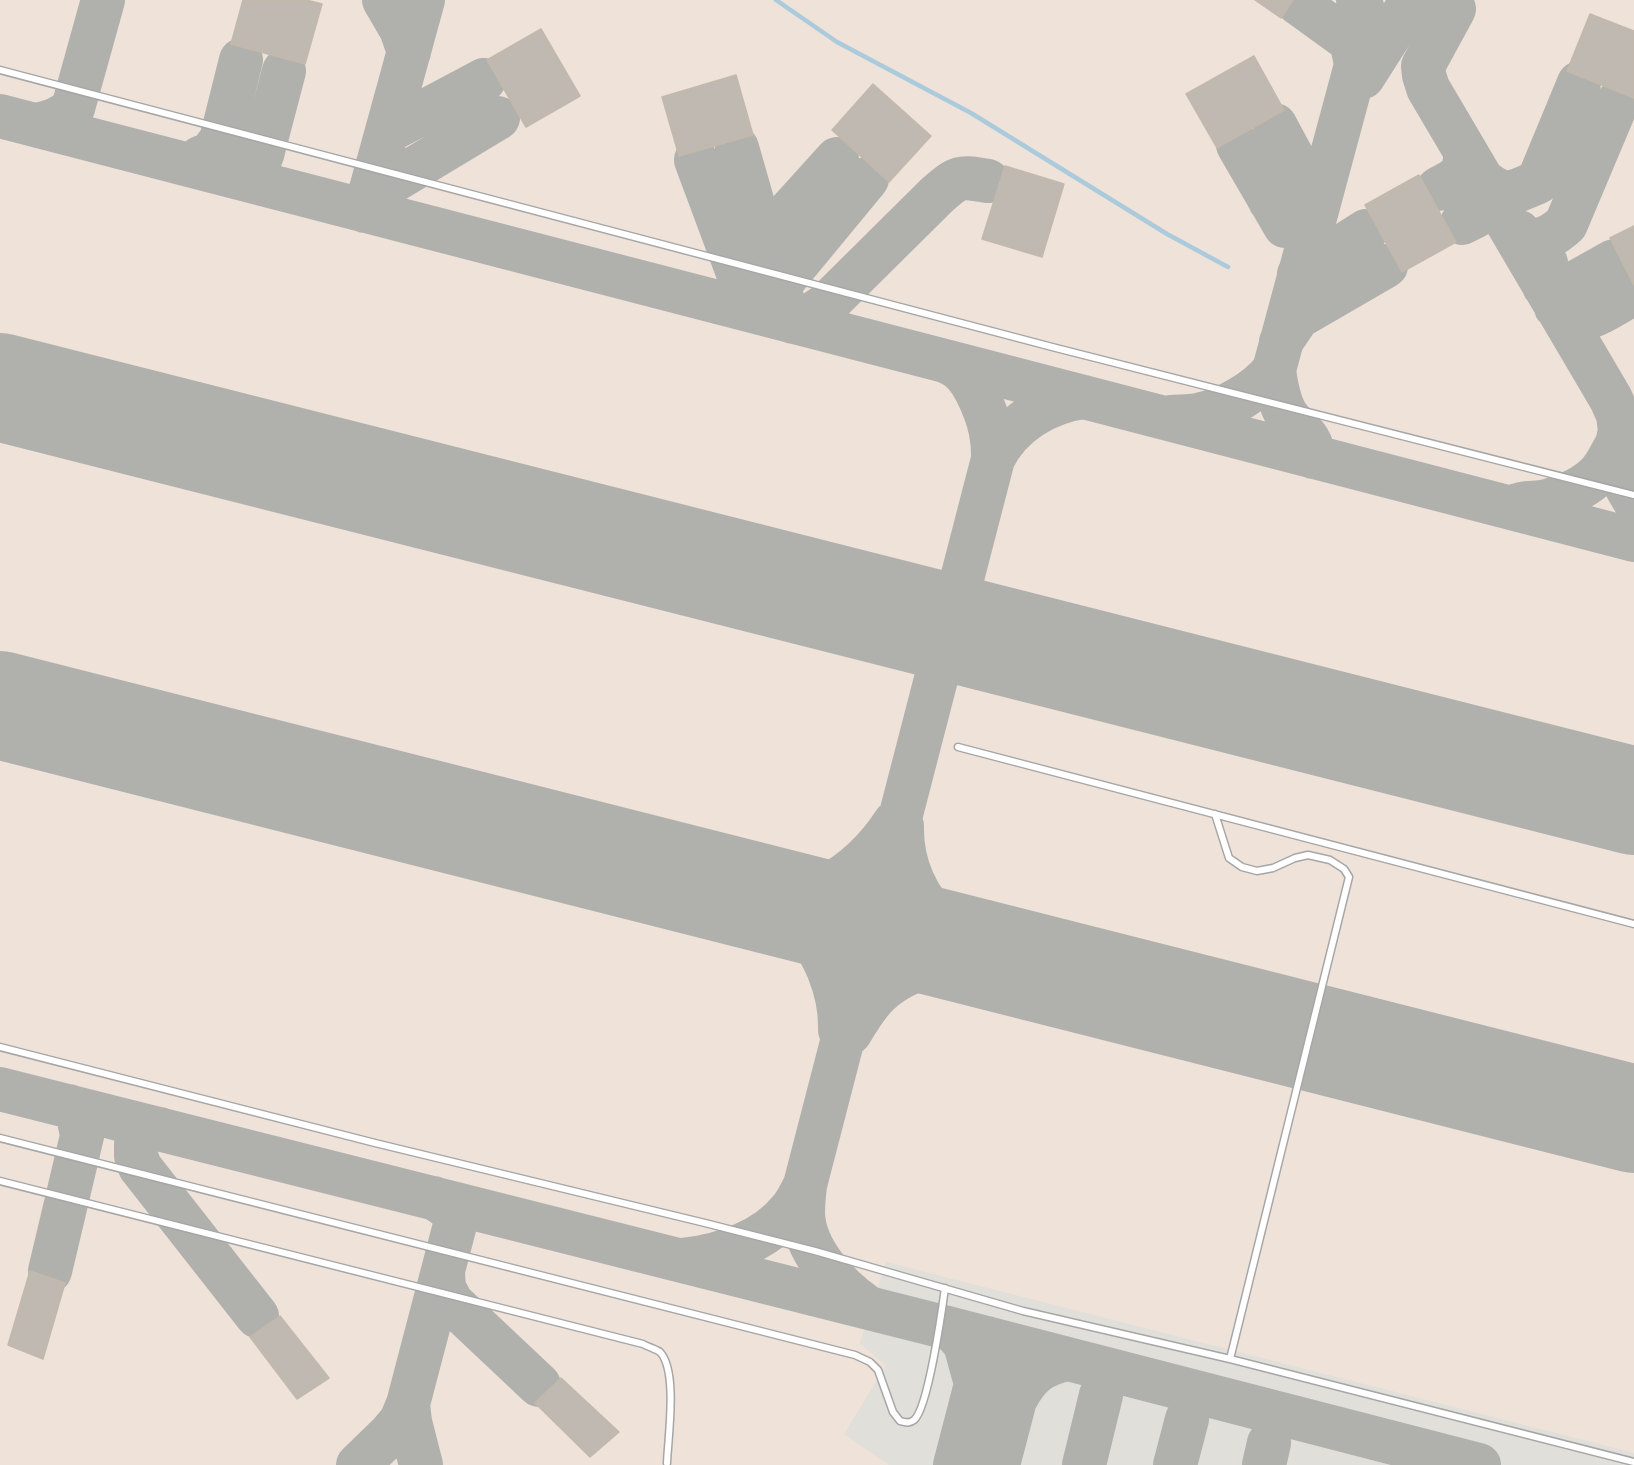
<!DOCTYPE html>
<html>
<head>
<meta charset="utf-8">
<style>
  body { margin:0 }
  canvas { display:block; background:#f1f0e9 }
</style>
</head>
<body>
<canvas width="1634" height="1465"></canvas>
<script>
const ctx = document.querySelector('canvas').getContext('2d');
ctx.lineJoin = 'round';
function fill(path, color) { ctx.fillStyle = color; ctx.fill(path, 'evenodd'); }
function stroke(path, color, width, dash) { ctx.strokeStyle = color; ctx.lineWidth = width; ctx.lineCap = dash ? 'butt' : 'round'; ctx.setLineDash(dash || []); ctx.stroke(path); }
const military = new Path2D(`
  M 0,0 L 1634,0 L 1634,1465 L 0,1465 Z`);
const airport = new Path2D(`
  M 886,1262 L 1634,1453 L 1634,1465 L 889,1465 L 844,1434 L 886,1366 L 860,1343 Z`);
const stream = new Path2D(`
  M 776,0 L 837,42 L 971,113 L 1167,234 L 1228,267`);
const taxiway = new Path2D(`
  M 384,0 L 401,29 L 409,52
  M 1298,3 L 1345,37 L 1352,44 L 1356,65
  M 1454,9 L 1423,66 L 1424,75 L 1428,88 L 1611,399 L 1618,415 L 1620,431
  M 1363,77 L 1412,0
  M 0,116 L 945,361
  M 35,125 C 50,122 61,119 73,108 L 103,0
  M 388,131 L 484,80
  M 221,140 L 222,152 L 240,178 L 262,155 L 284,71
  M 1238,145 L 1285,226
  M 737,148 L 777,288 L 793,322 L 814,313 L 826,305 L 937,195 C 959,176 959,176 988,181
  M 200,158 L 210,154 L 221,140 L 241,60
  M 696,160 L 741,281 C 739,293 734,297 723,303
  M 1481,179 C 1505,199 1512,193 1538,182 L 1579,83
  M 372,187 L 390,183 L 498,118
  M 1438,189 C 1456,179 1466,176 1465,152
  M 1270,201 C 1287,214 1301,225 1318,205 L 1275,125
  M 365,211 L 423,0
  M 1462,223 C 1484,211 1490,214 1486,187 L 1472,177
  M 1519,232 L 1521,237 C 1538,245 1553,236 1566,224 L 1617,103
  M 768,257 L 770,233 L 837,159
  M 1546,263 L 1544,276 L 1544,286 L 1555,291 L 1562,290 L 1614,261
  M 1299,274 L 1366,231
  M 777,288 L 867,179
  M 1559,294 L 1557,296 L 1556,307 C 1562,312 1569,319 1576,320 C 1588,322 1618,302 1629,296
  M 1281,342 L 1298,317 L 1386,266
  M 1274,370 C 1276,385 1279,404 1288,417 C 1298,430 1314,438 1313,457
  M 1084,397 C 1046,402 1010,424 993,459 C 993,452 993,446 992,440 C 990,419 975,380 958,368 C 954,365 949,363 945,361 L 1634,540
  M 1170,417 C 1179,416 1189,417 1198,415 C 1226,410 1257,391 1274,370 L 1363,39 C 1366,24 1367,13 1358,0
  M 1620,431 C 1612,461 1618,474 1634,500
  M 1515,506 C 1525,501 1536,504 1547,501 C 1565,497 1588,486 1600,472 C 1607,464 1611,454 1617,444
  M 902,826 C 901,864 917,900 945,926 C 959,939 976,947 992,957
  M 752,896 C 766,903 780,910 793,920 C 824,945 841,992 840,1030
  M 752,896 C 769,897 786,900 803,897 C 810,895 818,891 824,888 C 854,872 877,850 895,822
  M 850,1033 C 857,1021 865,1008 874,998 C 904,965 951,960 992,957
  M 0,1089 L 940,1326 L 1479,1465
  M 160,1129 L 146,1131 L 136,1144 L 136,1156 L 140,1167 L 257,1316
  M 683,1260 C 722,1256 766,1241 791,1209 C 797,1202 801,1193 805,1185
  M 50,1271 L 82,1136 L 78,1115 L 69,1106
  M 443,1273 L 444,1288 L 452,1303 L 539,1385
  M 866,1306 C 837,1286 804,1250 803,1213 C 803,1204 804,1194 805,1185 L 993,459
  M 953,1330 L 965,1344 L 976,1384 L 987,1366 L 1000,1354 L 1019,1347
  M 987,1338 C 1014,1359 1013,1367 1015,1400 C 1028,1375 1041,1364 1068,1359
  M 408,1404 L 410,1422 L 421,1465
  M 358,1465 L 390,1434 L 401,1421 L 408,1404 L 456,1221 L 449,1208 L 434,1198
  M 955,1465 L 976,1384
  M 998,1465 L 1015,1400
  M 1084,1465 L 1101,1395
  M 1175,1465 L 1187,1419
  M 1264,1465 L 1269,1443`);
const runway = new Path2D(`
  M 0,387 L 1634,801
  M 0,705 L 1634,1119`);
const building = new Path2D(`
  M 243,0 L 306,0 L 322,4 L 305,64 L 231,44 Z
  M 1255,0 L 1293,0 L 1281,18 Z
  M 1590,14 L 1634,31 L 1634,98 L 1567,71 Z
  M 541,29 L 580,96 L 526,127 L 487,60 Z
  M 1254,56 L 1284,110 L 1217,148 L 1186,94 Z
  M 736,75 L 753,135 L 679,156 L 662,97 Z
  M 873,84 L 931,136 L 889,182 L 832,130 Z
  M 1005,166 L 1064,184 L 1042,257 L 982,239 Z
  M 1419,175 L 1456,242 L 1402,272 L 1365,205 Z
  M 1634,226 L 1634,285 L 1610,238 Z
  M 30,1271 L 65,1283 L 43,1359 L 8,1345 Z
  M 280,1316 L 329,1378 L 297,1399 L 250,1337 Z
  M 561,1378 L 619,1432 L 590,1457 L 535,1403 Z`);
const lane = new Path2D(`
  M 0,70 L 1056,348 L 1634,495
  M 958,747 L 1634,924
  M 1215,814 L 1229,858 L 1242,867 L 1257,871 L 1273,868 L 1295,858 L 1308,855 L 1330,860 L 1344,869 L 1349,877 L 1230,1359
  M 0,1047 L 375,1143 L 705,1223 L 815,1251 L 1023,1311 L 1230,1359 L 1634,1462
  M 0,1138 L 855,1355 L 870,1362 L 878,1370 L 893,1412 L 900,1421 C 905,1422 909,1424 914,1420 C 928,1409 942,1310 945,1288
  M 0,1181 L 643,1344 C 648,1347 656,1349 660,1352 C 678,1371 668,1437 667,1463`);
fill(military, '#eee2d9');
fill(airport, '#e0dfda');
stroke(stream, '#abcbdd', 4.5);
stroke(taxiway, '#b0b0ac', 44);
stroke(runway, '#b0b0ac', 108);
fill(building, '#bfb9b2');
stroke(building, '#c3b9ab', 1.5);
stroke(lane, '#a6a6a6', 9);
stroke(lane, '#fff', 6);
</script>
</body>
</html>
